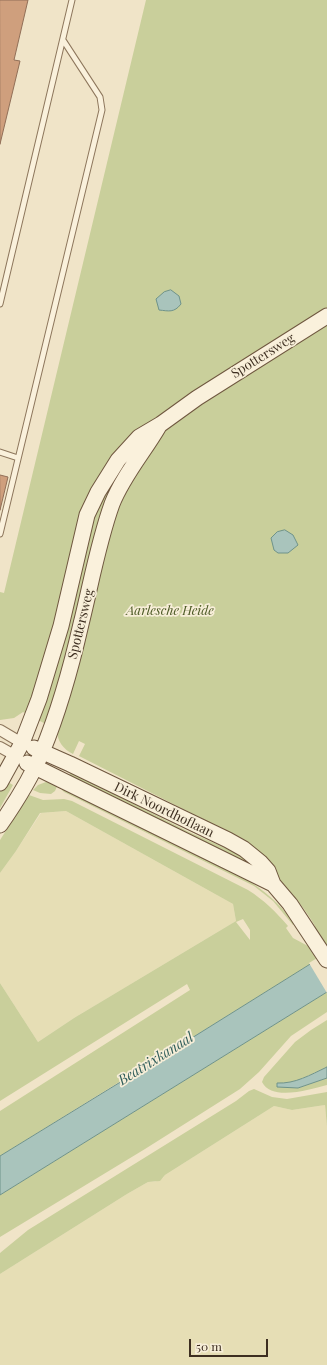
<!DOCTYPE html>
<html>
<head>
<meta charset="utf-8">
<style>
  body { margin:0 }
  #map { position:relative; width:327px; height:1365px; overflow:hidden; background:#f0e4c8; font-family:"Playfair Display",serif }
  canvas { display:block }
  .scale { position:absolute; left:189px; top:1339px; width:79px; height:18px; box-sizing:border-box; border:2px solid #3d2e20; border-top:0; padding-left:5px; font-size:12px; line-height:14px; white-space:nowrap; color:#3d2e20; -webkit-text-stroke:3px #f7eed8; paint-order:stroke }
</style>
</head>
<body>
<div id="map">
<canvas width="327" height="1365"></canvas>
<div class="scale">50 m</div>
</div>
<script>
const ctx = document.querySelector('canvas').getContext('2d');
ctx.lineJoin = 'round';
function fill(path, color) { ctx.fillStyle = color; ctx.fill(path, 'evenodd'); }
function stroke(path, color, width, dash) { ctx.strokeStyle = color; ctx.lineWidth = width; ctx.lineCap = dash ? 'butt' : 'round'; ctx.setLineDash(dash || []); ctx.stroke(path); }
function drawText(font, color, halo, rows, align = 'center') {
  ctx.font = font + ' "Playfair Display",serif'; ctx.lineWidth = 3.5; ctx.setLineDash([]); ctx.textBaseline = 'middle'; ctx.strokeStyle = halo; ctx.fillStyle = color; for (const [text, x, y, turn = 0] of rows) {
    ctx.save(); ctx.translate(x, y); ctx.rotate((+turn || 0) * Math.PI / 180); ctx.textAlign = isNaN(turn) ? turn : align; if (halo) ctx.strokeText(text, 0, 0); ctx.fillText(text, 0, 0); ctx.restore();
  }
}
const farmland = new Path2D(`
  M 66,811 L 233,904 L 236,921 L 74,1018 L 38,1042 L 0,983 L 0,873 L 16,851 L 41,813 Z
  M 325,1105 L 327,1127 L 327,1365 L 0,1365 L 0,1274 L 127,1194 L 148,1182 L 155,1182 L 163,1178 L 165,1175 L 274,1106 L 292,1110 Z`);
const green = new Path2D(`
  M 146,0 L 327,0 L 327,954 L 167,1053 L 165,1051 L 152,1059 L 153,1061 L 0,1156 L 0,1111 L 190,990 L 187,984 L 0,1101 L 0,983 L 38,1042 L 74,1018 L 236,921 L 233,904 L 66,811 L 40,813 L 16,851 L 0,873 L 0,840 L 29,795 L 43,800 L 64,799 L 72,801 L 248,890 C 264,900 276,912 288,926 L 286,928 L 293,938 L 308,946 L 315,926 C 306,910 293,895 280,880 C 266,864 252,847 234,835 L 79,756 L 85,744 L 79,741 L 73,754 C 63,749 57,741 57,730 L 23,712 L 14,718 L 0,720 L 0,592 L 4,593 ZM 243,919 L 250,930 L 250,940 L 236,922 Z
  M 71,772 L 189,832 L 241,855 L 257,868 L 69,776 Z
  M 6,781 L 13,785 L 0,808 L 0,791 Z
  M 46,782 L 58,784 L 55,791 L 51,794 L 40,793 L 33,790 L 38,785 Z
  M 63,786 L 243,877 C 264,890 280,904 295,923 L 293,925 L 273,901 L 254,886 L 64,792 L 62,790 Z
  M 327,992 L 327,1012 L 291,1036 L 259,1072 L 240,1089 L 145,1149 L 0,1237 L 0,1195 Z
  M 327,1020 L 327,1067 L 297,1081 L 286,1083 L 277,1083 L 298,1088 L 327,1078 L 327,1085 C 311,1089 272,1102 262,1082 L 264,1077 L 295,1042 L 311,1030 Z
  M 254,1089 L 272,1097 L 287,1099 L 327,1092 L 327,1127 L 325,1105 L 292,1110 L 274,1106 L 165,1175 L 160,1181 L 148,1182 L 127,1194 L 0,1274 L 0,1253 L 28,1230 L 236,1101 L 249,1091 Z`);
const water = new Path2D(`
  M 171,290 L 179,296 L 181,304 C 174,313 169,311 159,310 L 156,299 L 164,292 Z
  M 285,530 L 293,535 L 298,545 L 288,553 L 278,553 L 274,550 L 271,538 L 277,532 Z
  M 327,954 L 327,992 L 0,1195 L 0,1156 L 153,1062 L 152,1059 L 166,1051 L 167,1053 Z
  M 327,1067 L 327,1078 L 298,1088 L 277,1087 L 277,1083 C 295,1084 310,1075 327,1067 Z`);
const pier = new Path2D(`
  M 327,952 L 327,993 L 309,963 Z`);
const building = new Path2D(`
  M 0,0 L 28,0 L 14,60 L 20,61 L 0,144 Z
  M 0,475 L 8,477 L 0,510 Z`);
const lane = new Path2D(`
  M 0,304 L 72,0
  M 0,452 L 18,458
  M 0,534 L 102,110 L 100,97 L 63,40`);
const street = new Path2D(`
  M 0,730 L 22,743
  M 0,747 L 16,756`);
const secondary = new Path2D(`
  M 34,748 L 70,764 L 228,840 L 244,849 L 260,862 L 268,871 L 273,884 L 290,904 L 327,960
  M 27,763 L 273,884
  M 0,783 L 22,743 L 39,699 L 61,626 L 87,515 L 98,492 L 118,460 L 139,437 L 161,424 L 197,398 L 327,316
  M 0,825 C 16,802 31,778 42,752 C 59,711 71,668 81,624 C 91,584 98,543 112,504 C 123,476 144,452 159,426`);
const streetNames = [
  ["Spottersweg",263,356,-32],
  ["Spottersweg",81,624,-76],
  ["Dirk Noordhoflaan",164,810,26]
];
const parkNames = [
  ["Aarlesche Heide",170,611]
];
const waterNames = [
  ["Beatrixkanaal",156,1059,-32]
];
fill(farmland, '#e6deb5');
fill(green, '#c9cf9b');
fill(water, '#a9c4bc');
stroke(water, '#6f938a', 1);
fill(pier, '#f0e4c8');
fill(building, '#cf9f7d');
stroke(building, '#916f58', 1);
stroke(lane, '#8d765c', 7);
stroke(street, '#8d765c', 12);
stroke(secondary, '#6f573f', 17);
stroke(lane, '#faf1dc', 5);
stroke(street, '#faf1dc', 10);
stroke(secondary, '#faf1dc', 15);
drawText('13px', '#3d2e20', '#f7eed8', streetNames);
drawText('italic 13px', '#4d5a26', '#f7eed8', parkNames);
drawText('italic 14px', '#2f5d5a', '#f7eed8', waterNames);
</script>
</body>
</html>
